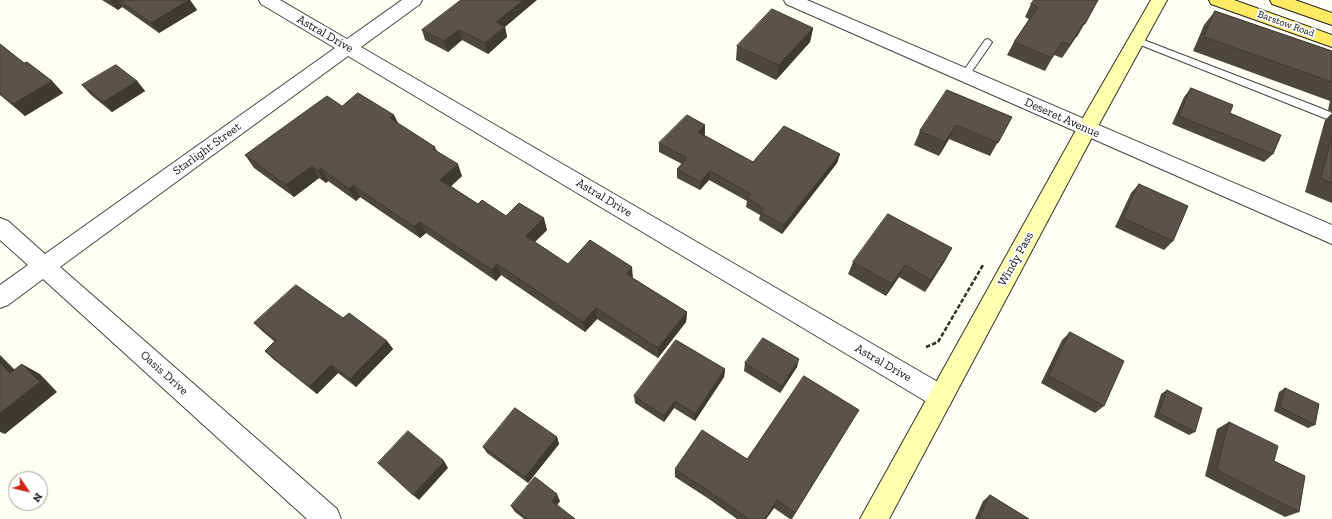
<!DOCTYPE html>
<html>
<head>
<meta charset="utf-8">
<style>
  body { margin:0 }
  #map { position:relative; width:1332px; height:519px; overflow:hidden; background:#fffef3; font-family:"Zilla Slab",serif }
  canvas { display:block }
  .north { position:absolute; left:8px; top:471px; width:40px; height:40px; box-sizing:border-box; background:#fff; border:1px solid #9f9f9f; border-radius:50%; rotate:125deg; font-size:11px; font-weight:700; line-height:16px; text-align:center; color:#101010 }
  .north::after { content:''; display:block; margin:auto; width:14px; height:18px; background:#d02418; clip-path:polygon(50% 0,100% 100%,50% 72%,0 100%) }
</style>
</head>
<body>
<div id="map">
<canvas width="1332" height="519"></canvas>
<div class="north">N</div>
</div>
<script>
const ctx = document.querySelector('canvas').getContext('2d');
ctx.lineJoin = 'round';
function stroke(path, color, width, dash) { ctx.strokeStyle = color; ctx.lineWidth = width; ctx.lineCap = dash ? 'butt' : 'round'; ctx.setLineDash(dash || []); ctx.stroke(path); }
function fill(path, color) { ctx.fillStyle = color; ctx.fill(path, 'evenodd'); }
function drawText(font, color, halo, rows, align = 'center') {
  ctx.font = font + ' "Zilla Slab",serif'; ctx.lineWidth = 4; ctx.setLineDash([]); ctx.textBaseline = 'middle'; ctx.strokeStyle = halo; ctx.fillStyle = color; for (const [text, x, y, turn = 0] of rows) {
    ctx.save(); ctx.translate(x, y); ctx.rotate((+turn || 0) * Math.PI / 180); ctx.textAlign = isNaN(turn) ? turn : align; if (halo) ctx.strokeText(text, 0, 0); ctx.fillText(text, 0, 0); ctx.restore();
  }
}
const path = new Path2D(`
  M 926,347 L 938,342 L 983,265`);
const lane = new Path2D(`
  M 1136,37 L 1323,109 L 1332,113 L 1332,121 L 1133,42 L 1132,40 L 1133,38 Z
  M 988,39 L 992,42 L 991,44 L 968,77 L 962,77 L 960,75 L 962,73 L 985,40 Z`);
const street = new Path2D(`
  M 259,0 L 280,0 L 347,39 L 402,0 L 422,0 L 420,4 L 361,47 L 950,389 L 953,397 L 950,405 L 941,409 L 932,405 L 348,56 L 60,267 L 337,509 L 341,519 L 307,519 L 43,279 L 8,305 L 0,308 L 0,285 L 28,265 L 0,240 L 0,218 L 8,221 L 45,254 L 335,48 L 261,4 Z
  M 784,0 L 807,0 L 1332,225 L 1332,244 L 786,4 Z`);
const secondary = new Path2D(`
  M 1151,0 L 1167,0 L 1097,128 L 889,519 L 860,519 L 1080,123 Z`);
const primary = new Path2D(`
  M 1209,0 L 1234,0 L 1332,35 L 1332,47 L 1211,4 Z
  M 1270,0 L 1295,0 L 1332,13 L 1332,25 L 1272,4 Z`);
const wall = new Path2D(`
  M 102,0 L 190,0 L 197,10 L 159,33 L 122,7 L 118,10 Z
  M 1098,0 L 1077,37 L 1076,37 L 1062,58 L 1054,55 L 1045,71 L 1007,55 L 1014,42 L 1029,19 L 1025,17 L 1031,4 Z
  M 1215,11 L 1332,51 L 1332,112 L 1328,110 L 1330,101 L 1193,51 L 1204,25 Z
  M 505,27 L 507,37 L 488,54 L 462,40 L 448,52 L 425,40 L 422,30 Z
  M 813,28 L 810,42 L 776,80 L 736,60 L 737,46 Z
  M 0,44 L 24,63 L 52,81 L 63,93 L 25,116 L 0,95 Z
  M 137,81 L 145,91 L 112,112 L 91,95 L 82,85 Z
  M 1191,88 L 1230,113 L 1273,154 L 1264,162 L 1172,124 L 1184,97 Z
  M 947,90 L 1012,117 L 990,156 L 949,139 L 939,156 L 914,145 L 920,131 Z
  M 342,106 L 394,115 L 398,123 L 435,147 L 437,151 L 462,176 L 451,186 L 478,204 L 506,216 L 547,230 L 535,242 L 568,264 L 633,278 L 687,312 L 686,322 L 658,358 L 597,319 L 585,332 L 501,275 L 496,281 L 426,233 L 420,238 L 360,197 L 356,201 L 328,181 L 326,183 L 319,178 L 294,197 L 254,168 L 245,155 Z
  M 1332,113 L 1332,203 L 1305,192 L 1325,120 Z
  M 705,125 L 705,134 L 704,135 L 753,162 L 840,154 L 837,163 L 782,234 L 759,220 L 760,215 L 746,207 L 747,201 L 709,180 L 700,190 L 677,178 L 677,169 L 682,164 L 659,152 L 659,143 Z
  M 1139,184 L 1173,241 L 1164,250 L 1115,227 L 1131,193 Z
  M 952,248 L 925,292 L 899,277 L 886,296 L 848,274 L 853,262 Z
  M 343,318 L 387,341 L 393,349 L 356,387 L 338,373 L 317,394 L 273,359 L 265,351 L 275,342 L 262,331 L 254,323 Z
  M 1070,332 L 1104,406 L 1095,413 L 1041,383 L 1062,340 Z
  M 745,363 L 797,367 L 780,393 L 744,371 Z
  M 725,369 L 724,377 L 695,421 L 674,408 L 664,422 L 635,403 L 634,396 Z
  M 1285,388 L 1315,425 L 1308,428 L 1274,411 L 1279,392 Z
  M 1167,390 L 1195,432 L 1189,435 L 1154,417 L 1161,394 Z
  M 853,419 L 792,519 L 790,519 L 774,508 L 766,519 L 737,519 L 709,499 L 675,477 L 675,469 L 747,459 Z
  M 1229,422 L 1299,512 L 1285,517 L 1205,476 L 1217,429 Z
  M 557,437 L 559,444 L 528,483 L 487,453 L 483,447 Z
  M 990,495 L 1029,519 L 975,519 L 983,501 Z
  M 560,501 L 557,505 L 575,519 L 524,519 L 515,512 L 511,506 Z`);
const shadedWall = new Path2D(`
  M 110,0 L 117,0 L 122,7 L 118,10 Z
  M 189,0 L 190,0 L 197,10 L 159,33 L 151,23 Z
  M 523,0 L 537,0 L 505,27 L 507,37 L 488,54 L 485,43 L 496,22 Z
  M 1083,24 L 1076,37 L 1062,58 L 1070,45 Z
  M 813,28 L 810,42 L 776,80 L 779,65 Z
  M 459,30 L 462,40 L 448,52 L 444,41 Z
  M 52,81 L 63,93 L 25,116 L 13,104 Z
  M 137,81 L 145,91 L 112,112 L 103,102 Z
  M 394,115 L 400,128 L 390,118 Z
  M 705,125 L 705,134 L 698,141 L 698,132 Z
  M 956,125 L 949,139 L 939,156 L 945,142 Z
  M 840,154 L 837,163 L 782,234 L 784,225 Z
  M 458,164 L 462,176 L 445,192 L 440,180 Z
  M 312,166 L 319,178 L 294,197 L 286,185 Z
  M 321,168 L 328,181 L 326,183 L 318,171 Z
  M 710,171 L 709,180 L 700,190 L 700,182 Z
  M 353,185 L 360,197 L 356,201 L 349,189 Z
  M 544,218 L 547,230 L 529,247 L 526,236 Z
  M 420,222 L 426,233 L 420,238 L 414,227 Z
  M 952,248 L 945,261 L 925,292 L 931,280 Z
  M 497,264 L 501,275 L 496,281 L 492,270 Z
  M 905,265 L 899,277 L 886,296 L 892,284 Z
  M 632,267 L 633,278 L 626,274 Z
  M 596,308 L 597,319 L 585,332 L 583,322 Z
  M 687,312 L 686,322 L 658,358 L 658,348 Z
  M 387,341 L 393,349 L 356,387 L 350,379 Z
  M 0,355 L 28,383 L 10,373 L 0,363 Z
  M 799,359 L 797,367 L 780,393 L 782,386 Z
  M 22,364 L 40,374 L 57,392 L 5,434 L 0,432 L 0,413 Z
  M 331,365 L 338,373 L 317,394 L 309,387 Z
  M 725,369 L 724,377 L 695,421 L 695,414 Z
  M 675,401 L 674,408 L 664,422 L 664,416 Z
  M 557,437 L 559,444 L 528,483 L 525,477 Z
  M 444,461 L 448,468 L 419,500 L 413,495 Z
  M 557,494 L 560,501 L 555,508 L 552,501 Z
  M 777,500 L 774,508 L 766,519 L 765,519 Z`);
const building = new Path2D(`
  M 119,0 L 189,0 L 151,23 Z
  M 461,0 L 523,0 L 496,22 L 505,27 L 485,43 L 459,30 L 444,41 L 422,30 Z
  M 1034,0 L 1098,0 L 1085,24 L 1083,24 L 1070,45 L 1062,42 L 1052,58 L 1014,42 L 1038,7 L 1031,4 Z
  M 772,9 L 813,28 L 779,65 L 737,46 Z
  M 1215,11 L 1332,51 L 1332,82 L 1204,37 Z
  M 0,44 L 24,63 L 27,62 L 52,81 L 13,104 L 0,94 Z
  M 116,65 L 137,81 L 103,102 L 82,85 Z
  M 1191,88 L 1233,105 L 1230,113 L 1281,135 L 1273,154 L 1179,116 Z
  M 947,90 L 1012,117 L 998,143 L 956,125 L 945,142 L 920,131 Z
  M 358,93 L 394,115 L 390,118 L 435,147 L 433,149 L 458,164 L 440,180 L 478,204 L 482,200 L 506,216 L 519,203 L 544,218 L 526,236 L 568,264 L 590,240 L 632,267 L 626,274 L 687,312 L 658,348 L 596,308 L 583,322 L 497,264 L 492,270 L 420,222 L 414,227 L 353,185 L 349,189 L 321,168 L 318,171 L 312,166 L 286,185 L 245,155 L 327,96 L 342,106 Z
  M 687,115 L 705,125 L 698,132 L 753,162 L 784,126 L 840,154 L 784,225 L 760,212 L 764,208 L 747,198 L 751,194 L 710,171 L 700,182 L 677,169 L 687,158 L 659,143 Z
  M 1332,136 L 1332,183 L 1321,178 Z
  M 1139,184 L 1188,206 L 1173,241 L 1123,218 Z
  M 888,214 L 952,248 L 931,280 L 905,265 L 892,284 L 853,262 Z
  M 296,285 L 343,318 L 349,313 L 387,341 L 350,379 L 331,365 L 309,387 L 265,351 L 276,340 L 254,323 Z
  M 1070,332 L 1124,361 L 1104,406 L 1049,376 Z
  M 763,338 L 799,359 L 782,386 L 745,363 Z
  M 676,340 L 725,369 L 695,414 L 675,401 L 664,416 L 634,396 Z
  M 0,363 L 10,373 L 22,364 L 40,382 L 0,413 Z
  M 804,376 L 859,410 L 795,513 L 777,500 L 765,519 L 749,519 L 710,492 L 675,469 L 702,430 L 747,459 Z
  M 1285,388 L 1319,404 L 1315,425 L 1280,407 Z
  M 1167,390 L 1202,408 L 1195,432 L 1159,413 Z
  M 515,408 L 557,437 L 525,477 L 483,447 Z
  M 1229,422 L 1278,446 L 1274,461 L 1305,476 L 1299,512 L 1217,470 Z
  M 408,431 L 444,461 L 413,495 L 378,463 Z
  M 535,477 L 557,494 L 552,501 L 575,519 L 527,519 L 511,506 Z
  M 990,495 L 1029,519 L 979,519 Z`);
const farStreetnames = [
  ["Barstow Road",1286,24,20]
];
const streetNames = [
  ["Astral Drive",325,34,30],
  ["Deseret Avenue",1062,118,24],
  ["Starlight Street",207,149,-36],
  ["Astral Drive",604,198,31],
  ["Windy Pass",1016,259,-61],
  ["Astral Drive",883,363,30],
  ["Oasis Drive",164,373,42]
];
stroke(lane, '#434343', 2);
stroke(street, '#434343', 2);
stroke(secondary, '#323232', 2);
stroke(primary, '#212121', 2);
stroke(path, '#323232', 2.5, [4.5, 2]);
fill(lane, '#fff');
fill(street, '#fff');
fill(secondary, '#ffffae');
fill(primary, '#ffeb63');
fill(wall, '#4d4740');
fill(shadedWall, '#3f3934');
fill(building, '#5a524b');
stroke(building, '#3f3934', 1);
drawText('10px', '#101010', '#fff', farStreetnames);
drawText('12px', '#101010', '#fff', streetNames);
</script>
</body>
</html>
